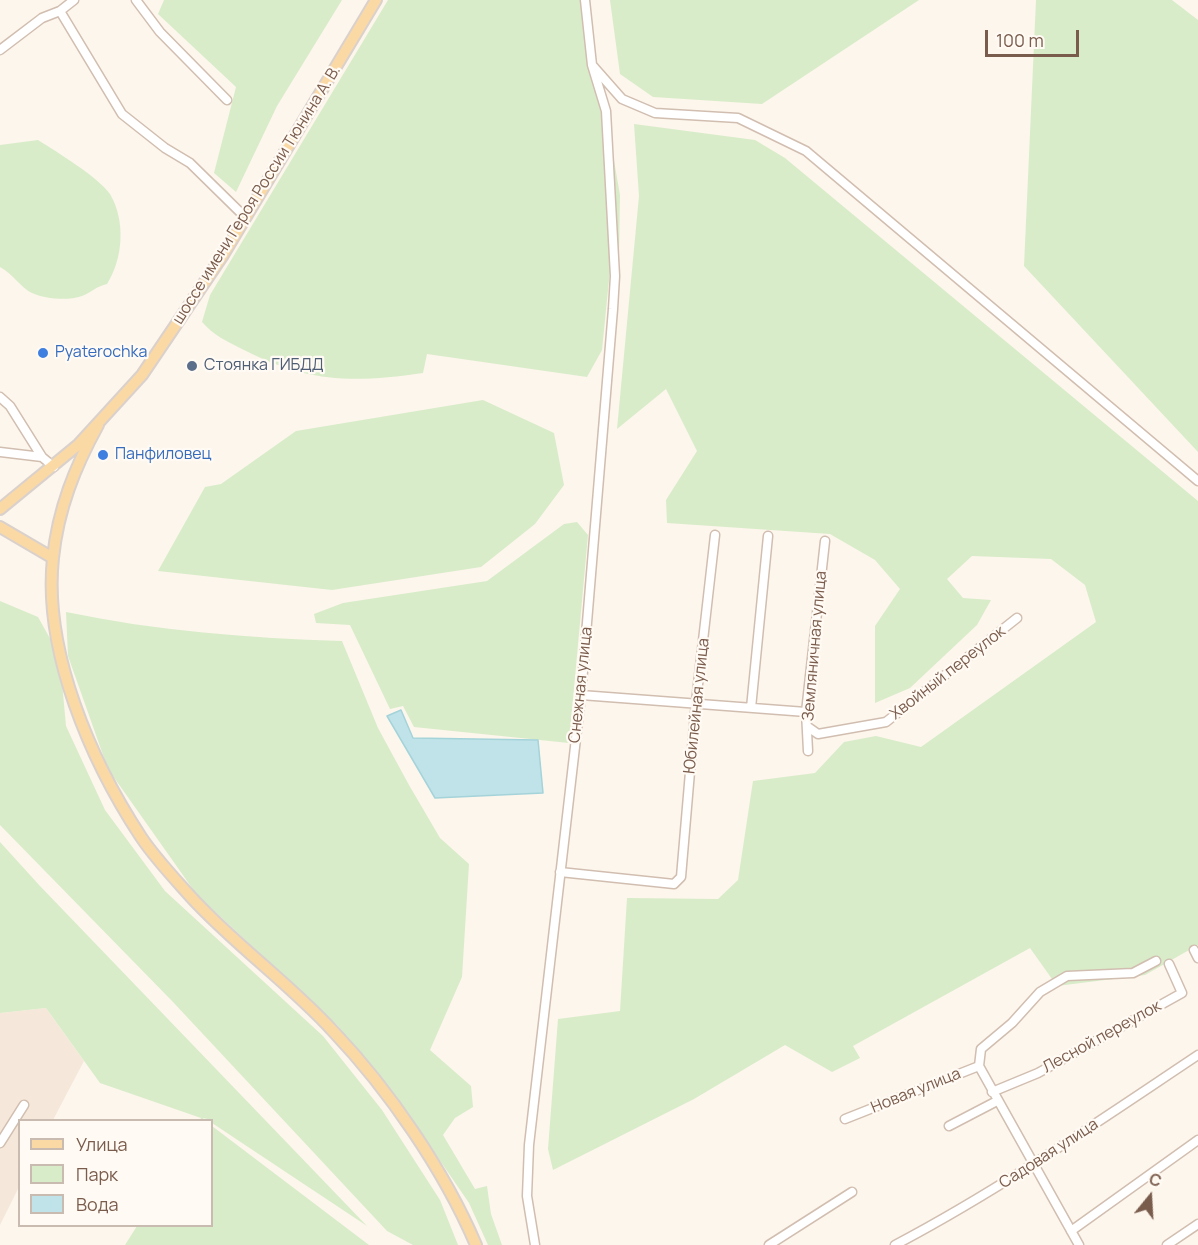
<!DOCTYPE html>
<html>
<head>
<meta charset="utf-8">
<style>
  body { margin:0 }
  #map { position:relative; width:1198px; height:1245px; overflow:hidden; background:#fdf6ec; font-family:Manrope,sans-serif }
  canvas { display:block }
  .legend { position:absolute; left:18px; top:1119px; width:195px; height:108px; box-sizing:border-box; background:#fffaf3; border:2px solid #cabbb1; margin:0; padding:8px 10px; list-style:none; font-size:18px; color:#7a5c4d }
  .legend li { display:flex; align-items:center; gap:12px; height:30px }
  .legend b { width:30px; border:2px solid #cabbb1 }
  .north { position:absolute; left:1120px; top:1167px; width:60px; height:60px; -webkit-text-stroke:4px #fffaf3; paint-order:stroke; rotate:18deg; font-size:16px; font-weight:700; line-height:24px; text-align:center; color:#7a5c4d }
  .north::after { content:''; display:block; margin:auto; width:21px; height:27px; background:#7a5c4d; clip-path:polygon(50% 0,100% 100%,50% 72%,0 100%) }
  .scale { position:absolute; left:985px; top:30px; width:94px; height:27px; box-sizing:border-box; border:3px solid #7a5c4d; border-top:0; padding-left:8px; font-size:18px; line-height:21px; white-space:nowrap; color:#7a5c4d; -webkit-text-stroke:4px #fffaf3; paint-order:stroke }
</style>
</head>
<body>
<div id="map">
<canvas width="1198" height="1245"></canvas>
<ul class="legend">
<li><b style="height:8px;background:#fbd9a5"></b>Улица</li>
<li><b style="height:16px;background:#d8ecc9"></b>Парк</li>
<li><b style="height:16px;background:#bfe3e8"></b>Вода</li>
</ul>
<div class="north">С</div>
<div class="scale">100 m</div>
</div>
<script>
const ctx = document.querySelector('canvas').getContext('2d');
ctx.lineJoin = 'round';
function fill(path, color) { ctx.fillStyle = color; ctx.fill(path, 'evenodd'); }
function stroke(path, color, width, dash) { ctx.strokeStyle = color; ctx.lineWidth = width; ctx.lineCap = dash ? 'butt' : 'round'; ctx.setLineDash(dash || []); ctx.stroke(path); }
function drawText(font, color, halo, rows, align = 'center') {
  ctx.font = font + ' Manrope,sans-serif'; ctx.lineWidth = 4.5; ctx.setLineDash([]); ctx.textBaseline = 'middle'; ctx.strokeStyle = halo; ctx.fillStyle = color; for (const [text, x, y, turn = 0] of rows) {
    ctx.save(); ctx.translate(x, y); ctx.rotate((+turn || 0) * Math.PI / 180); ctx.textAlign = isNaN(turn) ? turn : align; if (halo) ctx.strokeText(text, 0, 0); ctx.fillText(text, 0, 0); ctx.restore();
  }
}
const residential = new Path2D(`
  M 46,1008 L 84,1061 L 53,1120 L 20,1120 L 19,1187 L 0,1225 L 0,1013 Z`);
const green = new Path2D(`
  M 164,0 L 342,0 L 277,106 L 236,192 L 214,173 L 236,87 L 158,14 Z
  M 388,0 L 586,0 L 620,195 L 619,256 L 610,270 L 602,350 L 587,377 L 427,354 L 423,373 C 353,383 308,383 244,350 C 228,342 213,335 202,322 L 210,295 Z
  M 610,0 L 919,0 L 762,104 L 653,97 L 620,74 Z
  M 1036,0 L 1172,0 L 1198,20 L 1198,452 L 1024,266 Z
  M 634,124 L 755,140 L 785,158 L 1198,501 L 1198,945 L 1145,975 L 1057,986 L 1030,948 L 853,1046 L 860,1058 L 832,1072 L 785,1045 L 694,1099 L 553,1170 L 548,1149 L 558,1019 L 620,1011 L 627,898 L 718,899 L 738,880 L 753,781 L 815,773 L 844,742 L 876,736 L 921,747 L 1096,622 L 1085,585 L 1051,559 L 972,556 L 947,579 L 963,598 L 991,600 L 977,625 L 910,688 L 875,703 L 875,626 L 900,589 L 875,560 L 830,534 L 667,523 L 666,500 L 697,451 L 666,389 L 617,429 L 639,196 Z
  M 38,140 C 57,152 98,177 110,194 C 126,221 123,259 107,284 C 97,286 92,292 82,296 C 68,301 45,299 32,293 C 22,289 12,273 0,267 L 0,145 Z
  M 483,400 L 554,433 L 564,485 L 535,524 L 481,567 L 332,590 L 158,571 L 205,487 L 221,484 L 296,431 Z
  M 577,522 L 588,535 L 569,743 L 414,727 L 403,706 L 390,709 L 350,625 L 316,623 L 314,614 L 343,603 L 487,581 L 564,524 Z
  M 0,601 L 38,617 L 52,642 L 62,682 L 66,726 L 105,810 L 165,891 L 323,1036 L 382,1110 L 440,1200 L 458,1245 L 413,1245 L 387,1231 L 173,1002 L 0,825 Z
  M 66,612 C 157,631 249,638 342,641 L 378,728 L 409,785 L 440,838 L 469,864 L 462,977 L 430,1050 L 471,1086 L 473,1107 L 455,1118 L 443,1135 L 475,1189 L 487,1186 L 491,1214 L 502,1245 L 488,1245 L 469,1203 L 404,1108 L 338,1026 L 197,895 L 108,769 L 68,656 Z
  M 0,842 L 40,886 L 367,1226 L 212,1123 L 212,1120 L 203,1118 L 204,1120 L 200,1120 L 201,1118 L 100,1083 L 46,1008 L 0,1013 Z
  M 212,1126 L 369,1245 L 125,1245 L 137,1226 L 212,1226 Z`);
const water = new Path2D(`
  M 401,710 L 413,738 L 538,740 L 543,793 L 435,798 L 387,716 Z`);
const minor = new Path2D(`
  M 136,0 L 160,32 L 227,100
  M 585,0 L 592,65 L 622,99 L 655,113 L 738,118 L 806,151 L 1198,481
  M 60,11 L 122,114 L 165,148 L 190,163 L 246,218
  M 0,50 L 42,18 L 60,11 L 74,0
  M 0,397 L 10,406 L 42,457
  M 0,452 L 42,457 L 54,467
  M 581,695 L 806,712
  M 751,708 L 768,536
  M 808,727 L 818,734 L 886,722 L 1017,618
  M 808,751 L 806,712 L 825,541
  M 560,872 L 674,884 L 681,877 L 696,702 L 715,535
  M 1194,950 L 1198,958
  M 979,1066 L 1079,1245
  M 992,1092 L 1038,1073 L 1182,993 L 1169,964
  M 845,1119 L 979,1066 L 981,1049 L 1012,1023 L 1040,992 L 1067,976 L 1133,973 L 1156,961
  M 949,1126 L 997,1101
  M 0,1143 L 24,1105
  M 1071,1231 L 1198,1140
  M 535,1245 L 527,1196 L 529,1145 L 581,695 L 613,309 L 615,276 L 606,111 L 592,65
  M 769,1245 L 852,1192
  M 895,1245 C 1001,1189 1099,1121 1198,1055
  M 1167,1245 L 1198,1224`);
const major = new Path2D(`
  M 98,425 C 75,467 58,509 53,558 C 43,651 91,761 141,837 C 155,858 174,878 191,897 C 235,945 289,983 333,1031 C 389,1090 444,1170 476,1245
  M 0,509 L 78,445 L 142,375 L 223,255 L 376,0
  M 0,527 L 53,558`);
const markers = [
  [43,353,6,"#3f7fe0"],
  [192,366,6,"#5c6f8a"],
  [103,455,6,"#3f7fe0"]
];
const streetNames = [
  ["шоссе имени Героя России Тюнина А. В.",257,195,-58],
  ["Земляничная улица",815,646,-85],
  ["Хвойный переулок",948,673,-38],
  ["Снежная улица",581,685,-84],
  ["Юбилейная улица",697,706,-84],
  ["Лесной переулок",1102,1037,-29],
  ["Новая улица",916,1091,-22],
  ["Садовая улица",1049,1154,-33]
];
const shopNames = [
  ["Pyaterochka",55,353],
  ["Панфиловец",115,455]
];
const serviceNames = [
  ["Стоянка ГИБДД",204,366]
];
fill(residential, '#f5e8da');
fill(green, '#d8ecc9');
fill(water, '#bfe3e8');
stroke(water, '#a5d3da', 1.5);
stroke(minor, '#d1beb0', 11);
stroke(major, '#dad1cd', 14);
stroke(minor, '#fff', 8);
stroke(major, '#fbd9a5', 10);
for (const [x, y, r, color] of markers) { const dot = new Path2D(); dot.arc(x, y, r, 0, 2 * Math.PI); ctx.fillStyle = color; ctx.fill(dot); stroke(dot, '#fffaf3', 2); }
drawText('16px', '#7a5c4d', '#fffaf3', streetNames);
drawText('16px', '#366cbe', '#fffaf3', shopNames, 'left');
drawText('16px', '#4e5e75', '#fffaf3', serviceNames, 'left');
</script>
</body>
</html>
